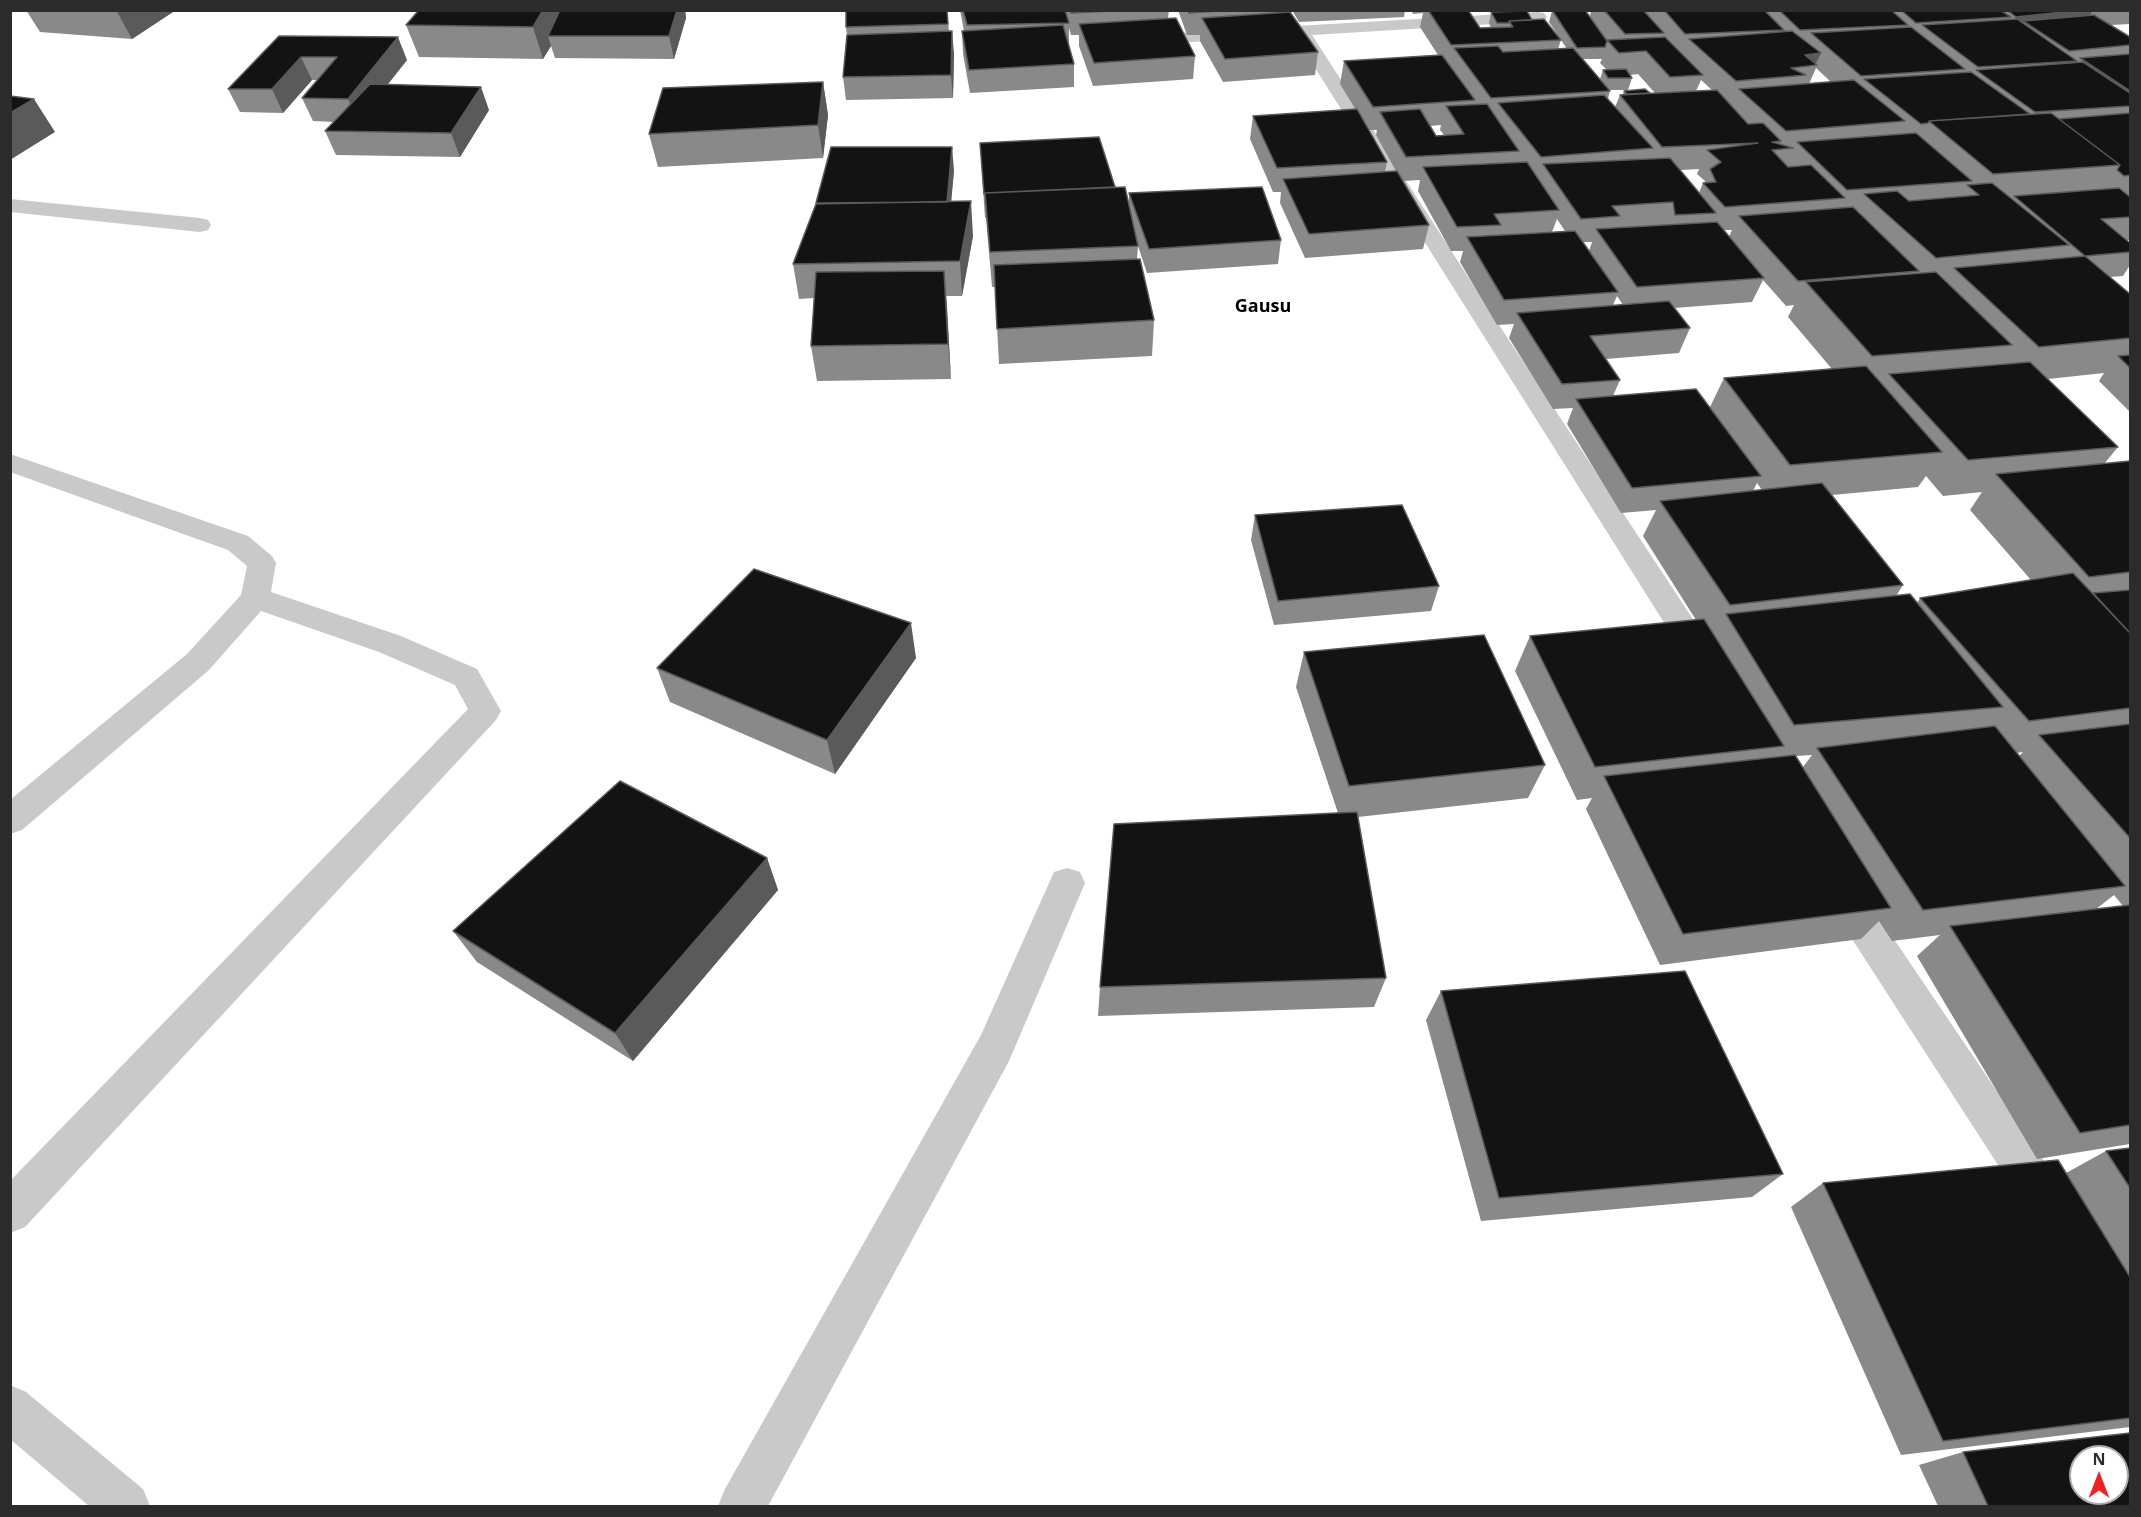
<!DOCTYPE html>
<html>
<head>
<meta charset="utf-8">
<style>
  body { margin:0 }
  #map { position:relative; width:2141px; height:1517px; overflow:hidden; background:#fff; font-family:"Open Sans",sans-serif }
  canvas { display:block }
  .frame { position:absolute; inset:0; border:12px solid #2c2c2c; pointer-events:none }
  .north { position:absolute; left:2069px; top:1445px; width:60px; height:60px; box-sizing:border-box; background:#fff; border:2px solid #ababab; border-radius:50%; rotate:0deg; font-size:16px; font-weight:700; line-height:24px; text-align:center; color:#2c2c2c }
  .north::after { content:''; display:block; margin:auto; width:21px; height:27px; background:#f1211f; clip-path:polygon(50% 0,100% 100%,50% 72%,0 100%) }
</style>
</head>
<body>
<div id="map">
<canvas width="2141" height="1517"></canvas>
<div class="frame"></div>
<div class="north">N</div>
</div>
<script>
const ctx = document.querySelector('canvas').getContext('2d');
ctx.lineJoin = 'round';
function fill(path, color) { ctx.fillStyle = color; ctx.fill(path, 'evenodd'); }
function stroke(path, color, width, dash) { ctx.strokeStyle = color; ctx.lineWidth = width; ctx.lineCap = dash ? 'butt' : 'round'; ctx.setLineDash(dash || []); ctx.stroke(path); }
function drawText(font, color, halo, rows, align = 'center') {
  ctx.font = font + ' "Open Sans",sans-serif'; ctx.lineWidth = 6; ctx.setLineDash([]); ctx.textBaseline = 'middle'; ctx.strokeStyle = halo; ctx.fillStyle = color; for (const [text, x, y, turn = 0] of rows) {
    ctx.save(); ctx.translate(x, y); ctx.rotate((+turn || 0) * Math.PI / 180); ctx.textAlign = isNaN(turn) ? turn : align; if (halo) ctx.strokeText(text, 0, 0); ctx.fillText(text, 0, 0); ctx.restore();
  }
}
const street = new Path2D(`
  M 1538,12 L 1544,13 L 1547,17 L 1544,21 L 1312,35 L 1503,331 L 1714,651 L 1718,659 L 1714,667 L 1703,670 L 1692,667 L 1295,36 L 1140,45 L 1134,44 L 1131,40 L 1134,36 L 1140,35 Z
  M 10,199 L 200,218 L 208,220 L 211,225 L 208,230 L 200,232 L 10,212 Z
  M 10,454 L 248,536 L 272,556 L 276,563 L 271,592 L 401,636 L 477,669 L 501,711 L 496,720 L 25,1227 L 10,1233 L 10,1181 L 468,709 L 455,685 L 379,652 L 261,611 L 209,670 L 22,830 L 10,834 L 10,800 L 187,654 L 241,595 L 247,566 L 228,550 L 10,472 Z
  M 1067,868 L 1080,872 L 1085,883 L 1009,1061 L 768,1506 L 718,1506 L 725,1489 L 981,1035 L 1054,872 Z
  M 1843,879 L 1856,883 L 2061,1186 L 2067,1201 L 2061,1216 L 2046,1222 L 2031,1216 L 1830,905 L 1825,894 L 1830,883 Z
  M 10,1385 L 26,1392 L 143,1489 L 150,1506 L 89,1506 L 10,1439 Z`);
const wall = new Path2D(`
  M 26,10 L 176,10 L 132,39 L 40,32 Z
  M 419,10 L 685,10 L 686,18 L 674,59 L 555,58 L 551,46 L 543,59 L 419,57 L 406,25 Z
  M 947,10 L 949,32 L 954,54 L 953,98 L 846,100 L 843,77 L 847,35 L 846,27 Z
  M 960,10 L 1169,10 L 1168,18 L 1195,56 L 1193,79 L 1093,86 L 1079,46 L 1079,35 L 1071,35 L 1069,28 L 1069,45 L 1074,64 L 1074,87 L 970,93 L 963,54 L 962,31 L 964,31 Z
  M 1178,10 L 1291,10 L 1290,12 L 1318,52 L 1315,75 L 1223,82 L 1200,41 L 1200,35 L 1187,35 Z
  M 1292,10 L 1405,10 L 1404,17 L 1299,22 Z
  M 1411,10 L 1486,10 L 1468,11 L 1480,28 L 1491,28 L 1489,23 L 1491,12 L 1532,20 L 1561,40 L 1558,49 L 1567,49 L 1549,22 L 1552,11 L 1537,10 L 1585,10 L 1590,17 L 1591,10 L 2130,10 L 2130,24 L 2111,25 L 2130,37 L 2130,240 L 2126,240 L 2130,243 L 2130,265 L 2123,276 L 2110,277 L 2130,294 L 2130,412 L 2099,381 L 2104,373 L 2048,379 L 2118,447 L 2104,464 L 2130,461 L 2130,1144 L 2037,1159 L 1917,956 L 1940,935 L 1892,941 L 1879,921 L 1861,939 L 1660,965 L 1586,809 L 1592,798 L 1577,800 L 1515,671 L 1530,636 L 1696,620 L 1643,536 L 1656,510 L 1621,513 L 1567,424 L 1573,408 L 1553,409 L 1509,338 L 1514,324 L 1497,325 L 1460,262 L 1463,251 L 1451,251 L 1418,191 L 1420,180 L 1403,181 L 1429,225 L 1423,249 L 1305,258 L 1280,203 L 1281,192 L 1273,192 L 1250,139 L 1253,116 L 1356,110 L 1340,84 L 1344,61 L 1438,55 L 1420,27 L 1423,13 L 1413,14 ZM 1583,59 L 1602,59 L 1600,63 L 1607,70 L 1603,70 L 1600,79 ZM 1816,68 L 1831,82 L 1809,84 ZM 1638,74 L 1655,93 L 1624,91 L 1623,94 L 1620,95 L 1615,107 L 1608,99 L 1610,90 L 1628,90 L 1632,78 L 1630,75 ZM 1701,80 L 1712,90 L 1696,91 ZM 1441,125 L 1440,130 L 1444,135 L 1436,136 L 1430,126 ZM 1369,130 L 1377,130 L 1376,135 L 1396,171 L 1385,172 L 1387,162 ZM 1699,169 L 1697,174 L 1705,181 L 1705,183 L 1703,183 L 1699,193 L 1680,170 ZM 1557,219 L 1565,231 L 1552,232 ZM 1724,230 L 1732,230 L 1729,237 ZM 1583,242 L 1592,242 L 1589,251 ZM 1763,280 L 1786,306 L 1794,305 L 1788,317 L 1832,369 L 1724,378 L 1710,407 L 1613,396 L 1620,380 L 1606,359 L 1679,353 L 1690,328 L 1674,308 L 1752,302 ZM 1617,296 L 1623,305 L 1613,305 ZM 1926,476 L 1943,496 L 1982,492 L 1970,510 L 2031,580 L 1920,598 L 1917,603 L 1896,596 L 1903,585 L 1832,495 L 1918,487 ZM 1757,483 L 1762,490 L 1753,491 ZM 2023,752 L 2019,756 L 2016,753 ZM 1812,755 L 1803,767 L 1796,756 ZM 2114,895 L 2123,906 L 2096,909 Z
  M 279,36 L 407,60 L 388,84 L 489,110 L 460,157 L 336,155 L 325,131 L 335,122 L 313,121 L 302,98 L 318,80 L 312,80 L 283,113 L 240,112 L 228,89 Z
  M 823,82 L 828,115 L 823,158 L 658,167 L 649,134 Z
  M 980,143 L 1115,187 L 1129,206 L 1129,193 L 1281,240 L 1278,264 L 1147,273 L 1137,243 L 1138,246 L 1137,259 L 1154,320 L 1152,356 L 999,364 L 995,287 L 992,287 L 986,218 L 985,218 Z
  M 954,170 L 951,202 L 973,236 L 962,296 L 946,296 L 951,379 L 817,381 L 811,346 L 814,298 L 799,299 L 793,264 L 816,204 L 816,203 Z
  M 1255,515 L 1439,586 L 1431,611 L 1274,625 L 1251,540 Z
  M 1304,652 L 1545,765 L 1528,798 L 1358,817 L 1386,978 L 1374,1007 L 1098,1016 L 1100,987 L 1338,813 L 1296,687 Z
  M 916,658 L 835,774 L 670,702 L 657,668 Z
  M 767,858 L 778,890 L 633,1061 L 477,962 L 453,931 Z
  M 1441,991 L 1783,1174 L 1752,1197 L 1481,1221 L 1426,1020 Z
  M 2130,1148 L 2130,1427 L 1901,1455 L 1791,1207 L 1823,1183 L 2066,1173 L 2106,1151 Z
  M 1963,1452 L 2130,1506 L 1938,1506 L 1919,1465 Z`);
const shadedWall = new Path2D(`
  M 116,10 L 176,10 L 132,39 Z
  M 543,10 L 568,10 L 548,36 L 551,46 L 543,59 L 533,27 Z
  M 677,10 L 685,10 L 686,18 L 674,59 L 669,36 Z
  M 2082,10 L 2093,10 L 2081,31 L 2023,21 L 2013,38 L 2004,39 L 2016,17 Z
  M 952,31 L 954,54 L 953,98 L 951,75 Z
  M 398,37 L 407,60 L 358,122 L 348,99 Z
  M 1821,53 L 1815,65 L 1805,55 Z
  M 301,57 L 312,80 L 283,113 L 272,89 Z
  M 823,82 L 828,115 L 823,158 L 818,125 Z
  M 481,87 L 489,110 L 460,157 L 451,133 Z
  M 34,99 L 55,132 L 10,160 L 10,113 Z
  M 952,147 L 954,170 L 949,226 L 947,202 Z
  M 971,201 L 973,236 L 962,296 L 960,261 Z
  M 944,271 L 947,306 L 951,379 L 948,344 Z
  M 911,623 L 916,658 L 835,774 L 827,740 Z
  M 767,858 L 778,890 L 633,1061 L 615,1033 Z`);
const building = new Path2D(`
  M 419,10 L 543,10 L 533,27 L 406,25 Z
  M 560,10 L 677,10 L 669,36 L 548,36 Z
  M 846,10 L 947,10 L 948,24 L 846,27 Z
  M 963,10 L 1065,10 L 1069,23 L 967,25 Z
  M 1070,10 L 1134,10 L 1071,13 Z
  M 1188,10 L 1234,10 L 1189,13 Z
  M 1428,10 L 1468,10 L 1480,28 L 1513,27 L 1509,21 L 1544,19 L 1561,40 L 1451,45 Z
  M 1552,10 L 1585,10 L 1607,41 L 1605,47 L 1577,48 Z
  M 1604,10 L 1643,10 L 1664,33 L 1625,34 Z
  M 1664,10 L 1764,10 L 1784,30 L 1685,34 Z
  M 1779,10 L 1891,10 L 1908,25 L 1800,30 Z
  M 1901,10 L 2000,10 L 2011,17 L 1916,23 Z
  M 2007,10 L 2082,10 L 2016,17 Z
  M 1527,11 L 1532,20 L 1509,21 L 1509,23 L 1497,23 L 1491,12 Z
  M 1290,12 L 1318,52 L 1225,59 L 1202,18 Z
  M 2094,15 L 2130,37 L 2130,45 L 2069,51 L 2023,21 Z
  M 1176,18 L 1195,56 L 1094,63 L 1079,24 Z
  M 2017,19 L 2077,61 L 1978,67 L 1922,25 Z
  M 1063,25 L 1074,64 L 969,70 L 962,31 Z
  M 1911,27 L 1965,69 L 1861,76 L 1811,33 Z
  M 952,31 L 951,75 L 843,77 L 847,35 Z
  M 1792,31 L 1821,53 L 1805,55 L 1817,65 L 1791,68 L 1806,75 L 1736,81 L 1689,39 Z
  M 279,36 L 398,37 L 348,99 L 302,98 L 337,57 L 301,57 L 272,89 L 228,89 Z
  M 1665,37 L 1703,75 L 1670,77 L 1646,51 L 1619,53 L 1607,40 Z
  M 1498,46 L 1503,52 L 1573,48 L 1610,91 L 1491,98 L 1454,48 Z
  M 2130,54 L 2130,91 L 2080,58 Z
  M 1442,55 L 1475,100 L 1373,107 L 1344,61 Z
  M 2083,62 L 2130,93 L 2130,106 L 2035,112 L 1976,70 Z
  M 1626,69 L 1632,78 L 1608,78 L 1603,70 Z
  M 1971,72 L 2030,114 L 1929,121 L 1928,123 L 1921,124 L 1864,79 Z
  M 1854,80 L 1905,121 L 1786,131 L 1739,89 Z
  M 823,82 L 818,125 L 649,134 L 663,88 Z
  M 370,84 L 481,87 L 451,133 L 325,131 Z
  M 1645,89 L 1650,93 L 1627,94 L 1624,91 Z
  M 1717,90 L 1748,124 L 1763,123 L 1781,141 L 1772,142 L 1793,148 L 1772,150 L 1788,167 L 1811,165 L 1845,198 L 1725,207 L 1703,183 L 1716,182 L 1710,169 L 1721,162 L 1707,150 L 1758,143 L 1662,147 L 1620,95 Z
  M 1604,95 L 1653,148 L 1541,157 L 1498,103 Z
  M 10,96 L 34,99 L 10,113 Z
  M 1487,104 L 1519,151 L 1406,157 L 1380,112 L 1420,109 L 1436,136 L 1464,134 L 1446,106 Z
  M 1357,109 L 1387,162 L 1277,168 L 1253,116 Z
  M 2051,113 L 2120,165 L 1993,174 L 1929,121 Z
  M 2130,113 L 2130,175 L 2124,176 L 2117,170 L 2120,165 L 2059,119 Z
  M 1916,133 L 1972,181 L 1847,190 L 1797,142 Z
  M 1099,137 L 1115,187 L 985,193 L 984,194 L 980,143 Z
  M 831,147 L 952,147 L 947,202 L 816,203 Z
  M 1670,158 L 1716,213 L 1675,215 L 1673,202 L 1612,206 L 1620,216 L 1581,219 L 1543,164 Z
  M 1527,162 L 1559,210 L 1494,214 L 1501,225 L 1457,227 L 1423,167 Z
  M 1397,171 L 1429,225 L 1309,234 L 1283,179 Z
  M 1992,183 L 2069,245 L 1936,258 L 1864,194 L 1897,191 L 1909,201 L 1979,195 L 1967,185 Z
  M 1125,187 L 1138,246 L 990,252 L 985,193 Z
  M 1262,187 L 1281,240 L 1149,249 L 1129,193 Z
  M 2119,188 L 2130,197 L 2130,217 L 2101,219 L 2130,243 L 2130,252 L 2085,256 L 2014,196 Z
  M 971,201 L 960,261 L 793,264 L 816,204 Z
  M 1853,207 L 1919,271 L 1798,281 L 1739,216 Z
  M 1717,222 L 1764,278 L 1637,287 L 1596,229 Z
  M 1575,231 L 1618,292 L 1504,300 L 1467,237 Z
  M 2085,256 L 2130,294 L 2130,338 L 2039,347 L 1954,268 Z
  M 1140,259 L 1154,320 L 997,329 L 994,265 Z
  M 944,271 L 948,344 L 811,346 L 816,272 Z
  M 1936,272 L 2012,345 L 1872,356 L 1806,282 Z
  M 1669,301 L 1690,328 L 1590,336 L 1620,380 L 1562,384 L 1517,313 Z
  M 2130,355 L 2130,368 L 2118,356 Z
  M 2030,362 L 2118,447 L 1968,460 L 1889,374 Z
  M 1866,366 L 1942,452 L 1790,465 L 1724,378 Z
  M 1696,389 L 1761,476 L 1632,488 L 1576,399 Z
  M 2130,461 L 2130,572 L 2089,577 L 1996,474 Z
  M 1822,483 L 1903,585 L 1730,605 L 1660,501 Z
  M 1402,505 L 1439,586 L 1278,601 L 1255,515 Z
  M 754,569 L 911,623 L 827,740 L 657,668 Z
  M 2073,573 L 2130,633 L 2130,708 L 2029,721 L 1920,598 Z
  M 2130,590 L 2130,633 L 2093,593 Z
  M 1910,594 L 2003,707 L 1794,725 L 1726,614 Z
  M 1704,619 L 1784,746 L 1595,767 L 1530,636 Z
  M 1484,635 L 1545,765 L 1349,786 L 1304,652 Z
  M 2130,724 L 2130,838 L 2039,735 Z
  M 1995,726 L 2125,886 L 1923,910 L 1817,748 Z
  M 1795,755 L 1891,908 L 1683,934 L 1604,776 Z
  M 620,781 L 767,858 L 615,1033 L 453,931 Z
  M 1357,812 L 1386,978 L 1100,987 L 1114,824 Z
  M 2130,905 L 2130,1125 L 2080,1133 L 1950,926 Z
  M 1685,971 L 1783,1174 L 1499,1198 L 1441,991 Z
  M 2130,1148 L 2130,1188 L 2106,1151 Z
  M 2058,1160 L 2130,1277 L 2130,1418 L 1943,1441 L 1823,1183 Z
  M 2130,1433 L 2130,1506 L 1988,1506 L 1963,1452 ZM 2081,1457 L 2117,1457 L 2117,1493 L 2081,1493 Z`);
const farDistrictnames = [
  ["Gausu",1263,307]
];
fill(street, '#c9c9c9');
fill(wall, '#898989');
fill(shadedWall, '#5a5a5a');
fill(building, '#131313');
stroke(building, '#5a5a5a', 1.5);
drawText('bold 18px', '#000', '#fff', farDistrictnames);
</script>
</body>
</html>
